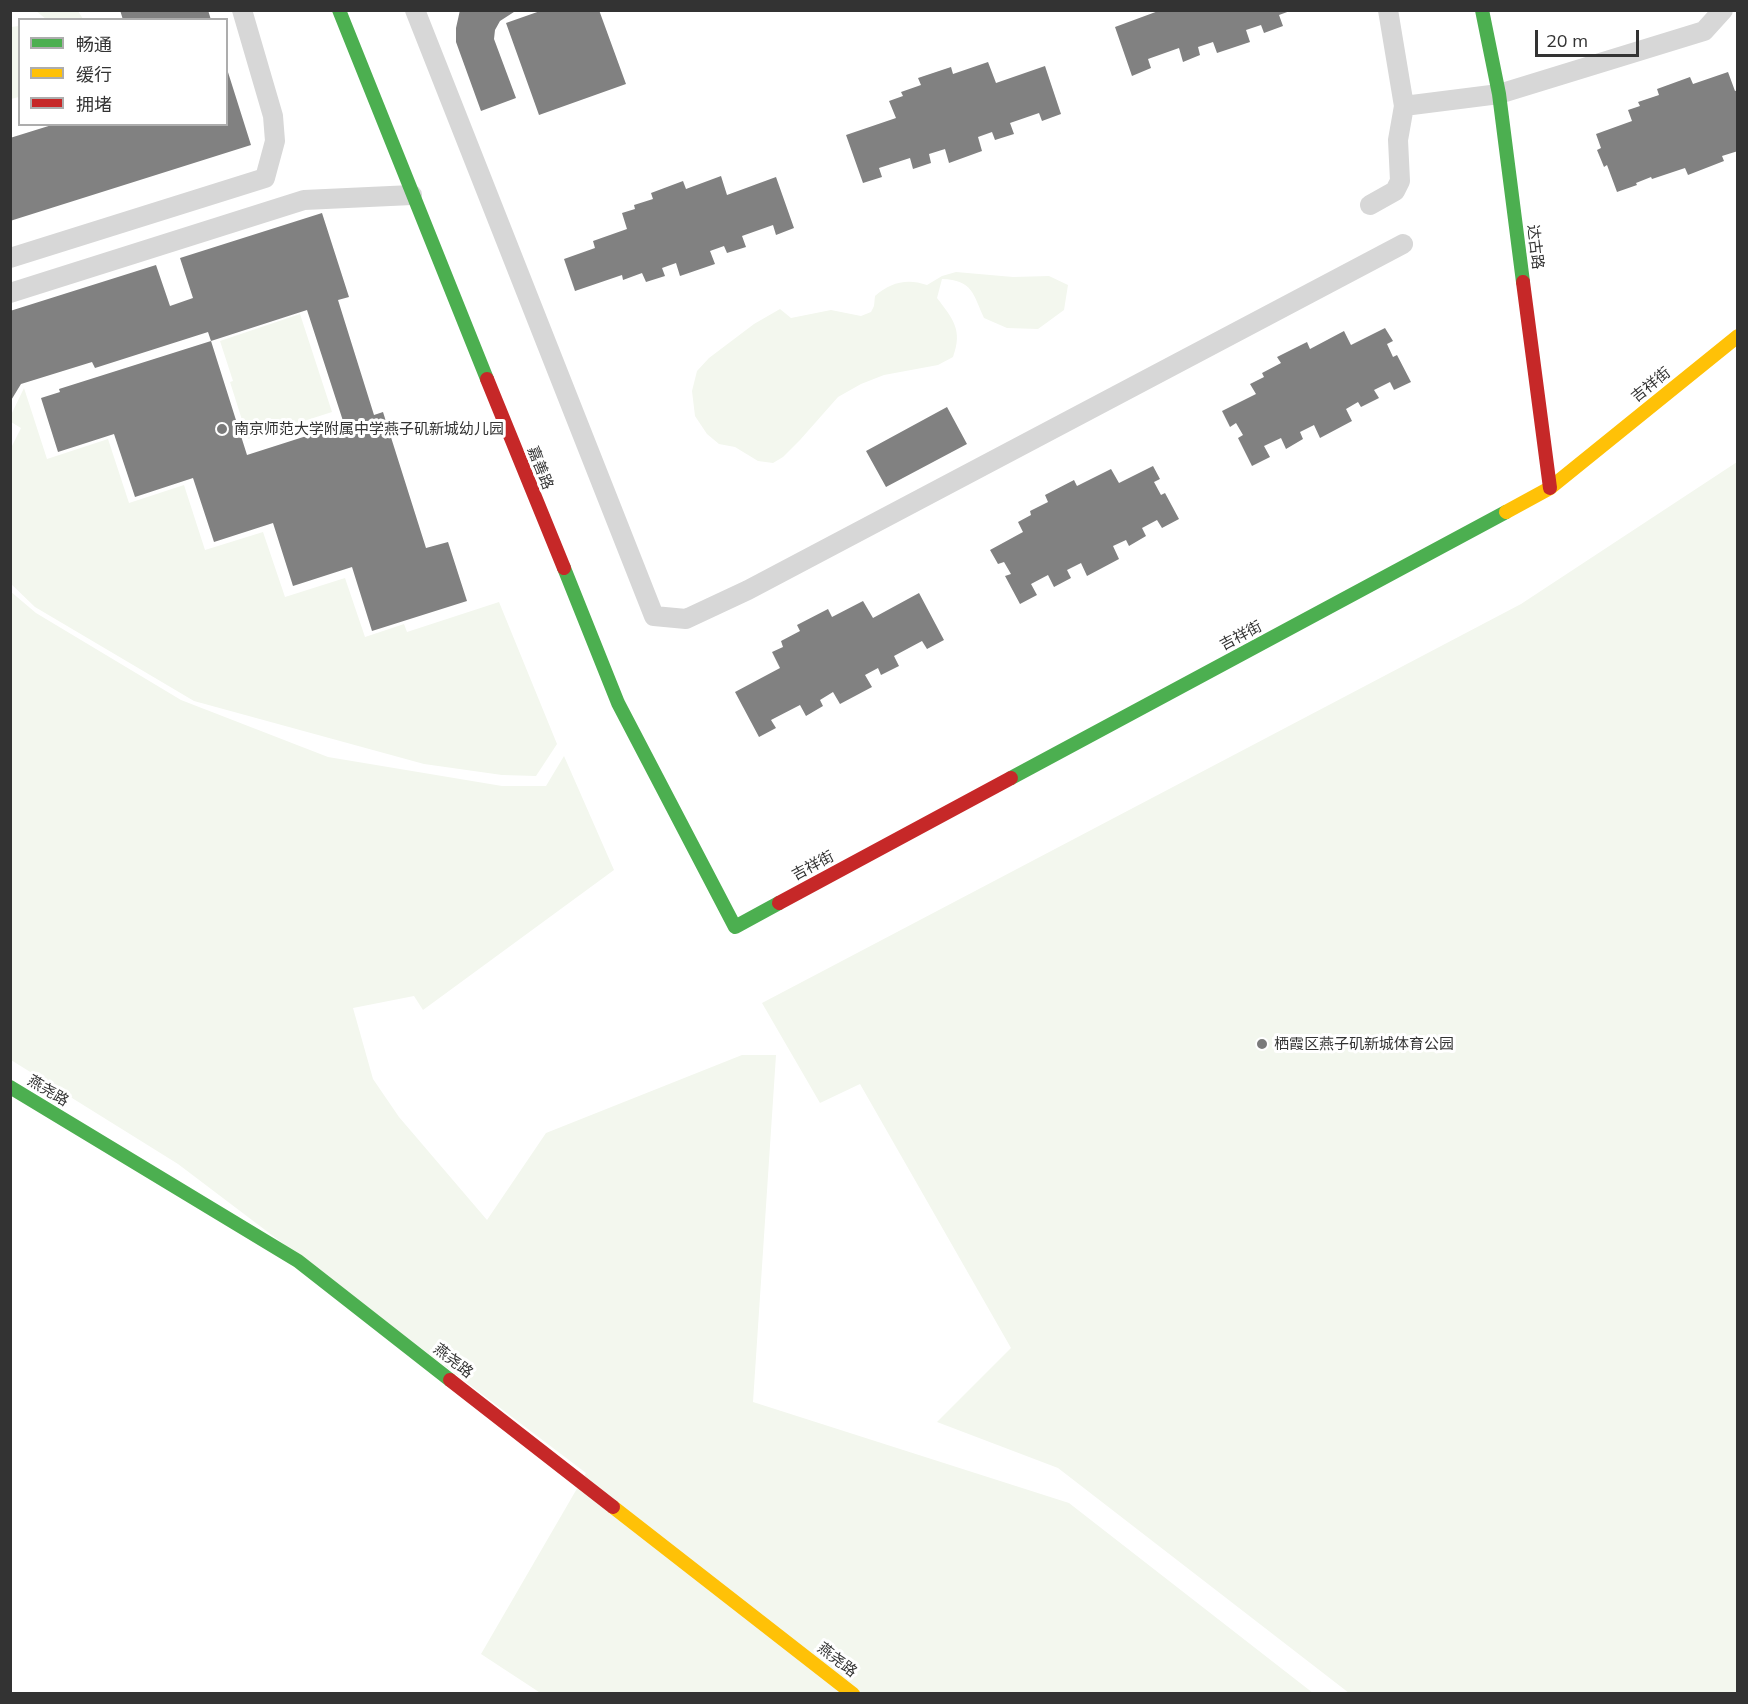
<!DOCTYPE html>
<html>
<head>
<meta charset="utf-8">
<style>
  body { margin:0 }
  #map { position:relative; width:1748px; height:1704px; overflow:hidden; background:#fff; font-family:Mulish,"Noto Sans SC",sans-serif }
  canvas { display:block }
  .frame { position:absolute; inset:0; border:12px solid #333; pointer-events:none }
  .legend { position:absolute; left:18px; top:18px; width:210px; height:108px; box-sizing:border-box; background:#fff; border:2px solid #adadad; margin:0; padding:8px 10px; list-style:none; font-size:18px; color:#333 }
  .legend li { display:flex; align-items:center; gap:12px; height:30px }
  .legend b { width:30px; border:2px solid #adadad }
  .scale { position:absolute; left:1535px; top:30px; width:104px; height:27px; box-sizing:border-box; border:3px solid #333; border-top:0; padding-left:8px; font-size:18px; line-height:21px; white-space:nowrap; color:#333; -webkit-text-stroke:4px #fff; paint-order:stroke }
</style>
</head>
<body>
<div id="map">
<canvas width="1748" height="1704"></canvas>
<div class="frame"></div>
<ul class="legend">
<li><b style="height:8px;background:#4caf50"></b>畅通</li>
<li><b style="height:8px;background:#ffc107"></b>缓行</li>
<li><b style="height:8px;background:#c62828"></b>拥堵</li>
</ul>
<div class="scale">20 m</div>
</div>
<script>
const ctx = document.querySelector('canvas').getContext('2d');
ctx.lineJoin = 'round';
function fill(path, color) { ctx.fillStyle = color; ctx.fill(path, 'evenodd'); }
function stroke(path, color, width, dash) { ctx.strokeStyle = color; ctx.lineWidth = width; ctx.lineCap = dash ? 'butt' : 'round'; ctx.setLineDash(dash || []); ctx.stroke(path); }
function drawText(font, color, halo, rows, align = 'center') {
  ctx.font = font + ' Mulish,"Noto Sans SC",sans-serif'; ctx.lineWidth = 6; ctx.setLineDash([]); ctx.textBaseline = 'middle'; ctx.strokeStyle = halo; ctx.fillStyle = color; for (const [text, x, y, turn = 0] of rows) {
    ctx.save(); ctx.translate(x, y); ctx.rotate((+turn || 0) * Math.PI / 180); ctx.textAlign = isNaN(turn) ? turn : align; if (halo) ctx.strokeText(text, 0, 0); ctx.fillText(text, 0, 0); ctx.restore();
  }
}
const green = new Path2D(`
  M 36,11 L 78,11 L 83,19 L 46,19 Z
  M 19,26 L 19,97 L 11,99 L 11,27 Z
  M 956,272 L 1013,277 L 1049,276 L 1068,285 L 1064,310 L 1038,329 L 1007,328 L 984,318 C 973,294 973,280 942,279 L 937,298 C 953,319 963,330 953,357 L 938,365 L 884,375 L 861,384 L 838,397 L 800,440 L 783,457 L 773,463 L 758,461 L 735,447 L 719,444 L 707,434 L 695,416 L 692,391 L 697,371 L 709,358 L 754,324 L 780,309 L 791,318 L 831,310 L 861,316 L 871,312 L 874,306 L 875,296 C 890,282 908,278 927,285 L 942,276 Z
  M 300,314 L 332,412 L 248,439 L 230,382 L 233,381 L 220,341 Z
  M 24,388 L 47,459 L 108,439 L 129,503 L 184,485 L 205,550 L 263,532 L 285,597 L 345,578 L 365,637 L 404,624 L 407,632 L 499,602 L 557,744 L 536,776 L 502,775 L 424,764 L 194,701 L 35,607 L 10,583 L 11,448 L 21,428 L 11,422 L 11,415 Z
  M 1737,462 L 1737,1693 L 1349,1693 L 1058,1468 L 937,1422 L 1011,1348 L 860,1084 L 820,1103 L 762,1003 L 1521,604 Z
  M 10,591 L 36,613 L 181,700 L 328,757 L 502,786 L 546,786 L 564,756 L 614,870 L 423,1010 L 414,996 L 353,1008 L 373,1079 L 399,1117 L 487,1220 L 546,1133 L 742,1055 L 776,1055 L 753,1402 L 1069,1503 L 1313,1693 L 542,1694 L 481,1654 L 586,1473 L 178,1164 L 11,1060 Z`);
const building = new Path2D(`
  M 120,10 L 208,10 L 211,20 L 123,20 Z
  M 460,10 L 517,10 L 500,21 L 495,30 L 494,39 L 516,98 L 481,111 L 456,42 L 456,28 Z
  M 543,10 L 599,10 L 626,84 L 539,115 L 506,23 Z
  M 1161,10 L 1290,10 L 1290,11 L 1279,15 L 1283,26 L 1264,33 L 1261,25 L 1246,30 L 1250,42 L 1217,53 L 1213,42 L 1198,47 L 1200,55 L 1183,62 L 1179,48 L 1148,59 L 1151,68 L 1132,76 L 1115,27 Z
  M 988,62 L 996,83 L 1045,66 L 1061,114 L 1042,121 L 1039,113 L 1010,123 L 1014,134 L 995,140 L 992,132 L 978,137 L 982,151 L 949,163 L 945,149 L 929,154 L 931,163 L 913,169 L 910,158 L 879,168 L 882,177 L 863,183 L 846,135 L 896,118 L 889,101 L 903,96 L 901,92 L 921,85 L 918,78 L 951,67 L 953,74 Z
  M 227,69 L 251,145 L 10,221 L 10,138 L 55,124 L 226,124 Z
  M 1728,72 L 1735,91 L 1738,90 L 1738,151 L 1722,156 L 1724,161 L 1688,175 L 1685,168 L 1652,179 L 1651,177 L 1636,183 L 1637,185 L 1617,192 L 1607,165 L 1604,167 L 1597,150 L 1601,148 L 1596,134 L 1632,121 L 1628,110 L 1640,106 L 1638,102 L 1659,95 L 1657,89 L 1690,77 L 1693,84 Z
  M 721,176 L 727,195 L 776,177 L 794,228 L 776,235 L 773,225 L 742,236 L 746,247 L 727,253 L 724,246 L 710,251 L 715,264 L 680,276 L 676,263 L 662,268 L 665,276 L 646,282 L 642,273 L 623,280 L 622,275 L 575,291 L 564,259 L 595,248 L 593,241 L 627,229 L 622,213 L 635,209 L 634,205 L 653,199 L 651,193 L 683,181 L 686,189 Z
  M 322,213 L 349,297 L 338,300 L 374,415 L 383,412 L 426,548 L 448,542 L 467,601 L 372,631 L 352,567 L 293,586 L 273,523 L 214,542 L 193,478 L 135,497 L 114,434 L 58,452 L 41,398 L 60,392 L 59,389 L 211,341 L 208,332 L 95,368 L 92,362 L 21,384 L 10,402 L 10,311 L 156,265 L 170,306 L 193,298 L 180,258 ZM 307,310 L 344,424 L 247,455 L 211,341 Z
  M 1385,328 L 1393,341 L 1387,344 L 1393,357 L 1397,355 L 1411,382 L 1394,390 L 1390,382 L 1374,390 L 1379,398 L 1361,407 L 1358,402 L 1346,409 L 1352,421 L 1320,438 L 1314,425 L 1300,432 L 1303,439 L 1286,449 L 1281,438 L 1264,446 L 1270,457 L 1252,466 L 1238,438 L 1243,435 L 1236,423 L 1230,427 L 1222,411 L 1256,394 L 1250,384 L 1264,377 L 1262,373 L 1281,363 L 1277,357 L 1307,342 L 1310,349 L 1344,331 L 1351,345 Z
  M 947,407 L 967,444 L 886,487 L 866,451 Z
  M 1153,466 L 1160,479 L 1154,482 L 1161,495 L 1165,493 L 1179,519 L 1162,528 L 1157,520 L 1142,528 L 1146,536 L 1129,546 L 1126,540 L 1113,546 L 1119,559 L 1087,576 L 1081,563 L 1067,570 L 1071,578 L 1054,587 L 1048,575 L 1031,584 L 1037,595 L 1020,604 L 1005,576 L 1011,574 L 1004,562 L 998,564 L 990,550 L 1023,532 L 1018,522 L 1031,515 L 1030,511 L 1048,502 L 1045,495 L 1074,480 L 1077,486 L 1111,469 L 1119,483 Z
  M 919,593 L 944,640 L 927,649 L 922,641 L 894,656 L 899,666 L 881,675 L 878,668 L 865,675 L 872,687 L 840,704 L 833,692 L 820,700 L 823,706 L 806,716 L 800,705 L 771,720 L 776,728 L 759,737 L 735,692 L 780,668 L 772,652 L 783,647 L 781,641 L 800,631 L 797,625 L 828,609 L 832,617 L 863,601 L 873,618 Z`);
const lane = new Path2D(`
  M 415,10 L 654,616 L 686,619 L 748,590 L 1403,244
  M 1388,10 L 1404,106
  M 1370,205 L 1395,191 L 1400,181 L 1398,140 L 1404,106 L 1499,94 L 1704,31 L 1723,10
  M 10,258 L 265,178 L 275,141 L 273,116 L 242,10
  M 10,293 L 304,200 L 412,195`);
const fast = new Path2D(`
  M 339,10 L 487,379
  M 1482,10 L 1499,94 L 1523,282
  M 564,568 L 618,703 L 735,927 L 779,903
  M 1011,778 L 1506,512
  M 10,1087 L 298,1261 L 450,1380`);
const slow = new Path2D(`
  M 1506,512 L 1550,488 L 1738,336
  M 613,1507 L 853,1694`);
const jam = new Path2D(`
  M 1523,282 L 1550,488
  M 487,379 L 564,568
  M 779,903 L 1011,778
  M 450,1380 L 613,1507`);
const markers = [
  [222,429,6,"#7a7a7a"],
  [1262,1044,6,"#7a7a7a"]
];
const streetNames = [
  ["达古路",1535,247,83],
  ["吉祥街",1651,385,-39],
  ["嘉善路",540,468,68],
  ["吉祥街",1241,636,-28],
  ["吉祥街",813,866,-28],
  ["燕尧路",48,1091,31],
  ["燕尧路",453,1361,38],
  ["燕尧路",837,1660,38]
];
const poiNames = [
  ["南京师范大学附属中学燕子矶新城幼儿园",234,429],
  ["栖霞区燕子矶新城体育公园",1274,1044]
];
fill(green, '#f3f7ee');
fill(building, '#818181');
stroke(lane, '#d7d7d7', 20);
stroke(fast, '#4caf50', 14);
stroke(slow, '#ffc107', 14);
stroke(jam, '#c62828', 14);
for (const [x, y, r, color] of markers) { const dot = new Path2D(); dot.arc(x, y, r, 0, 2 * Math.PI); ctx.fillStyle = color; ctx.fill(dot); stroke(dot, '#fff', 2); }
drawText('15px', '#333', '#fff', streetNames);
drawText('15px', '#333', '#fff', poiNames, 'left');
</script>
</body>
</html>
